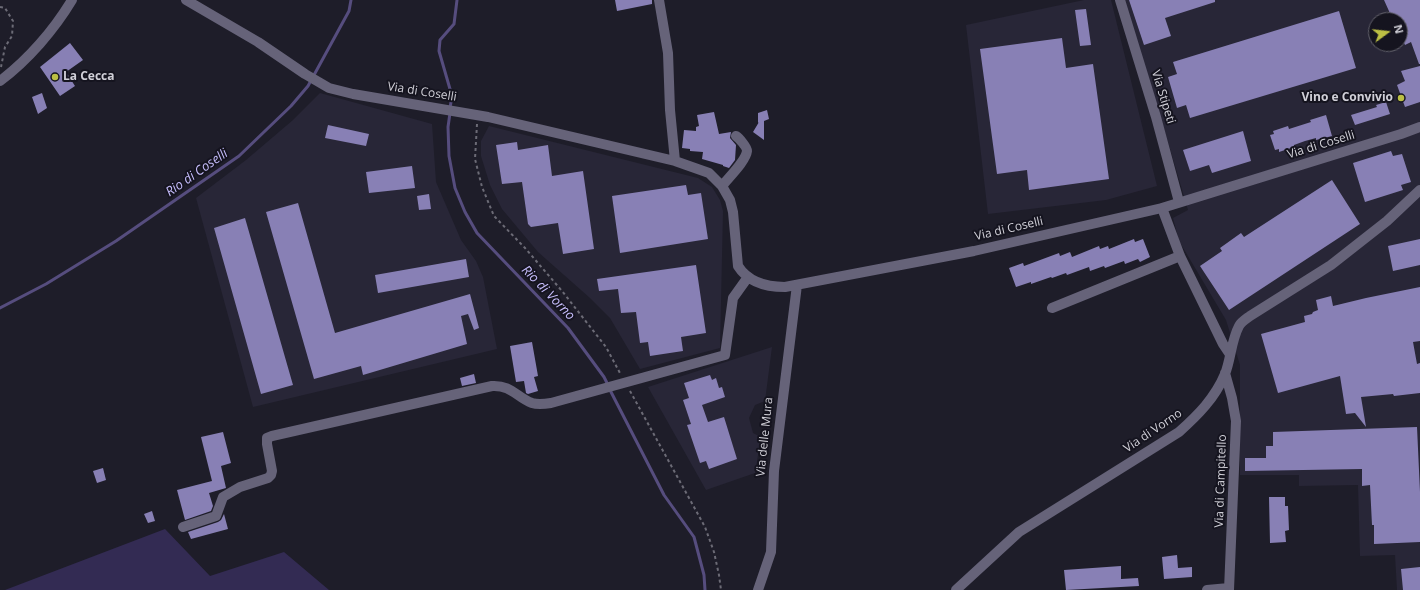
<!DOCTYPE html>
<html>
<head>
<meta charset="utf-8">
<style>
  body { margin:0 }
  #map { position:relative; width:1420px; height:590px; overflow:hidden; background:#1e1d29; font-family:"Open Sans",sans-serif }
  canvas { display:block }
  .north { position:absolute; left:1368px; top:12px; width:40px; height:40px; box-sizing:border-box; background:#15141f; border:1px solid #605f69; border-radius:50%; rotate:75deg; font-size:11px; font-weight:700; line-height:16px; text-align:center; color:#d1d0d8 }
  .north::after { content:''; display:block; margin:auto; width:14px; height:18px; background:#bcbf44; clip-path:polygon(50% 0,100% 100%,50% 72%,0 100%) }
</style>
</head>
<body>
<div id="map">
<canvas width="1420" height="590"></canvas>
<div class="north">N</div>
</div>
<script>
const ctx = document.querySelector('canvas').getContext('2d');
ctx.lineJoin = 'round';
function fill(path, color) { ctx.fillStyle = color; ctx.fill(path, 'evenodd'); }
function stroke(path, color, width, dash) { ctx.strokeStyle = color; ctx.lineWidth = width; ctx.lineCap = dash ? 'butt' : 'round'; ctx.setLineDash(dash || []); ctx.stroke(path); }
function drawText(font, color, halo, rows, align = 'center') {
  ctx.font = font + ' "Open Sans",sans-serif'; ctx.lineWidth = 4; ctx.setLineDash([]); ctx.textBaseline = 'middle'; ctx.strokeStyle = halo; ctx.fillStyle = color; for (const [text, x, y, turn = 0] of rows) {
    ctx.save(); ctx.translate(x, y); ctx.rotate((+turn || 0) * Math.PI / 180); ctx.textAlign = isNaN(turn) ? turn : align; if (halo) ctx.strokeText(text, 0, 0); ctx.fillText(text, 0, 0); ctx.restore();
  }
}
const built = new Path2D(`
  M 1084,0 L 1111,0 L 1157,186 L 1106,200 L 988,214 L 966,25 Z
  M 1123,0 L 1420,0 L 1420,590 L 1397,590 L 1395,555 L 1360,556 L 1358,485 L 1299,486 L 1299,475 L 1240,475 L 1240,365 L 1226,320 L 1179,241 L 1173,218 L 1188,210 L 1152,88 ZM 1376,20 L 1400,20 L 1400,44 L 1376,44 Z
  M 320,93 L 432,124 L 436,182 L 461,240 L 476,261 L 483,277 L 497,349 L 253,407 L 196,198 L 246,160 L 293,120 Z
  M 489,126 L 698,178 L 712,187 L 720,200 L 723,211 L 720,348 L 640,369 L 610,318 L 590,298 L 538,252 L 502,209 L 490,185 L 481,156 L 481,141 Z
  M 772,347 L 765,401 L 755,405 L 749,418 L 753,433 L 761,437 L 755,473 L 706,490 L 648,387 Z`);
const green = new Path2D(`
  M 165,529 L 210,576 L 284,552 L 329,590 L 5,590 Z`);
const stream = new Path2D(`
  M 450,108 L 452,96 L 439,51 L 440,40 L 454,24 L 457,0
  M 450,113 L 448,127 L 449,156 L 455,188 L 465,212 L 477,233 L 568,328 L 604,377 L 608,385
  M 0,308 L 46,284 L 116,241 L 239,156 L 291,106 L 308,86 L 349,11 L 351,0
  M 610,390 L 664,495 L 694,537 L 704,575 L 705,590`);
const building = new Path2D(`
  M 615,0 L 652,0 L 652,4 L 617,11 Z
  M 1129,0 L 1215,0 L 1215,2 L 1165,18 L 1171,36 L 1144,45 Z
  M 1384,0 L 1420,0 L 1420,64 L 1419,64 L 1411,42 L 1405,45 L 1400,34 L 1400,20 L 1393,20 Z
  M 1086,9 L 1091,45 L 1080,46 L 1075,10 Z
  M 1339,11 L 1356,68 L 1190,118 L 1186,105 L 1177,108 L 1168,77 L 1177,74 L 1173,62 Z
  M 1062,38 L 1066,68 L 1093,64 L 1109,179 L 1029,190 L 1027,170 L 997,174 L 980,49 Z
  M 70,43 L 83,60 L 66,72 L 75,86 L 60,96 L 40,67 Z
  M 1420,66 L 1420,102 L 1405,107 L 1397,85 L 1405,81 L 1401,71 Z
  M 42,93 L 47,108 L 38,114 L 32,97 Z
  M 1386,102 L 1390,114 L 1355,125 L 1351,115 L 1377,107 L 1376,105 Z
  M 767,110 L 769,119 L 764,121 L 764,140 L 753,132 L 759,122 L 758,123 L 758,113 Z
  M 714,112 L 719,134 L 731,132 L 730,138 L 736,145 L 735,160 L 729,168 L 723,166 L 723,165 L 702,159 L 703,152 L 690,151 L 690,149 L 682,148 L 684,130 L 696,131 L 696,127 L 699,126 L 697,115 Z
  M 1326,115 L 1332,136 L 1316,140 L 1316,138 L 1305,141 L 1294,145 L 1294,147 L 1279,152 L 1279,149 L 1275,150 L 1270,135 L 1274,134 L 1273,131 L 1288,126 L 1289,129 L 1311,122 L 1310,120 Z
  M 328,125 L 369,134 L 366,146 L 325,138 Z
  M 1243,131 L 1251,161 L 1212,173 L 1209,165 L 1190,171 L 1183,150 Z
  M 517,142 L 518,150 L 548,145 L 552,176 L 583,171 L 594,249 L 563,254 L 558,223 L 531,227 L 528,224 L 522,182 L 502,184 L 496,145 Z
  M 1391,151 L 1393,156 L 1402,154 L 1411,182 L 1401,185 L 1403,190 L 1365,202 L 1353,163 Z
  M 412,166 L 415,188 L 369,193 L 366,172 Z
  M 1332,180 L 1360,224 L 1229,310 L 1200,266 L 1222,251 L 1220,248 L 1241,233 L 1244,237 Z
  M 686,185 L 688,195 L 701,193 L 708,239 L 620,253 L 612,196 Z
  M 429,194 L 431,209 L 419,210 L 417,196 Z
  M 298,203 L 335,333 L 470,294 L 479,328 L 474,330 L 468,314 L 461,316 L 467,344 L 363,375 L 361,366 L 314,379 L 266,212 Z
  M 245,218 L 293,385 L 261,394 L 214,228 Z
  M 1134,239 L 1135,242 L 1143,239 L 1150,257 L 1140,262 L 1138,259 L 1125,264 L 1124,261 L 1105,268 L 1104,266 L 1090,271 L 1089,267 L 1067,275 L 1066,273 L 1052,278 L 1051,277 L 1031,284 L 1031,282 L 1016,287 L 1009,268 L 1023,263 L 1024,266 L 1059,253 L 1060,256 L 1070,252 L 1072,257 L 1099,246 L 1100,249 L 1108,246 L 1109,249 Z
  M 1420,239 L 1420,265 L 1393,271 L 1388,246 Z
  M 466,259 L 469,277 L 378,293 L 375,275 Z
  M 696,265 L 706,333 L 681,337 L 683,351 L 650,356 L 648,342 L 640,343 L 636,312 L 621,313 L 618,289 L 599,291 L 597,279 Z
  M 1420,287 L 1420,341 L 1413,342 L 1417,364 L 1420,363 L 1420,393 L 1394,396 L 1393,394 L 1361,397 L 1366,427 L 1355,413 L 1346,414 L 1340,376 L 1278,393 L 1261,334 L 1305,322 L 1304,316 L 1312,314 L 1313,312 L 1318,310 L 1316,300 L 1331,296 L 1333,306 L 1366,298 Z
  M 532,342 L 538,376 L 534,377 L 538,391 L 528,394 L 526,393 L 524,381 L 516,382 L 510,346 Z
  M 474,374 L 476,383 L 462,386 L 460,378 Z
  M 710,375 L 712,380 L 716,378 L 719,388 L 722,387 L 725,397 L 702,405 L 708,422 L 724,417 L 737,459 L 709,469 L 706,461 L 700,463 L 687,425 L 691,424 L 683,400 L 689,398 L 684,383 Z
  M 1417,427 L 1420,492 L 1420,542 L 1374,544 L 1374,525 L 1372,525 L 1370,485 L 1362,486 L 1362,469 L 1245,471 L 1245,458 L 1266,458 L 1266,446 L 1273,446 L 1273,432 Z
  M 223,432 L 231,463 L 221,466 L 226,488 L 209,493 L 213,506 L 211,511 L 185,520 L 177,490 L 212,481 L 201,437 Z
  M 103,468 L 106,480 L 97,483 L 93,471 Z
  M 1269,497 L 1285,497 L 1285,506 L 1288,506 L 1289,530 L 1285,531 L 1286,542 L 1270,543 Z
  M 152,511 L 155,521 L 148,523 L 144,514 Z
  M 224,514 L 228,529 L 191,539 L 188,532 L 218,522 L 221,520 Z
  M 1177,555 L 1178,568 L 1192,567 L 1192,577 L 1164,579 L 1162,557 Z
  M 1121,566 L 1121,579 L 1138,578 L 1139,586 L 1066,590 L 1064,570 Z
  M 1420,567 L 1420,590 L 1403,590 L 1401,569 Z`);
const path = new Path2D(`
  M 0,7 L 5,8 L 13,21 L 12,36 L 5,47 L 1,67
  M 477,124 L 475,159 L 482,187 L 494,216 L 525,248 L 562,291 L 606,347 L 621,375
  M 630,391 L 705,527 L 714,552 L 719,575 L 721,590`);
const minor = new Path2D(`
  M 186,0 L 258,42 L 305,74 L 329,88 L 353,94 L 488,117 L 675,161 L 709,173 L 722,186 L 730,200 L 733,212 L 738,266 C 748,282 767,287 785,287 L 974,251 L 1162,208 L 1401,134 L 1420,127
  M 659,0 L 668,53 L 670,110 L 675,161
  M 1120,0 L 1156,117 L 1179,202
  M 0,81 C 28,60 54,30 72,0
  M 722,186 C 728,178 746,161 747,151 C 747,147 739,138 736,136
  M 1162,208 L 1180,256 L 1223,344 L 1229,353
  M 1052,308 L 1180,256
  M 1225,373 L 1232,398 L 1236,421 L 1229,590
  M 183,527 L 216,516 L 223,497 L 240,487 L 268,478 L 271,475 L 272,471 L 267,444 L 267,438 L 272,436 L 492,386 C 512,385 516,397 532,403 C 538,405 545,404 551,403 L 725,355 L 733,298 L 748,277
  M 758,590 L 771,552 L 774,471 L 797,285
  M 956,590 L 1019,532 L 1179,432 C 1198,415 1215,398 1225,374 C 1231,359 1231,341 1239,326 C 1241,322 1246,319 1250,316 L 1331,265 L 1387,221 L 1420,190
  M 1207,590 L 1229,588`);
const markers = [
  [55,77,4,"#bcbf44"],
  [1401,98,4,"#bcbf44"]
];
const poiNames = [
  ["La Cecca",63,77],
  ["Vino e Convivio",1393,98,"right"]
];
const streetNames = [
  ["Via di Coselli",422,92,9],
  ["Via Stipeti",1163,97,73],
  ["Via di Coselli",1321,145,-17],
  ["Via di Coselli",1009,229,-13],
  ["Via di Vorno",1153,431,-34],
  ["Via delle Mura",765,437,-84],
  ["Via di Campitello",1221,481,-88]
];
const waterNames = [
  ["Rio di Coselli",197,173,-35],
  ["Rio di Vorno",548,293,46]
];
fill(built, '#282637');
fill(green, '#332b53');
stroke(stream, '#564d7e', 3);
fill(building, '#8880b5');
stroke(path, '#6c6b76', 2, [3, 3]);
stroke(minor, '#666379', 10);
for (const [x, y, r, color] of markers) { const dot = new Path2D(); dot.arc(x, y, r, 0, 2 * Math.PI); ctx.fillStyle = color; ctx.fill(dot); stroke(dot, '#15141f', 1.5); }
drawText('bold 12px', '#d1d0d8', '#15141f', poiNames, 'left');
drawText('12px', '#d1d0d8', '#15141f', streetNames);
drawText('italic 13px', '#c7befd', '#15141f', waterNames);
</script>
</body>
</html>
